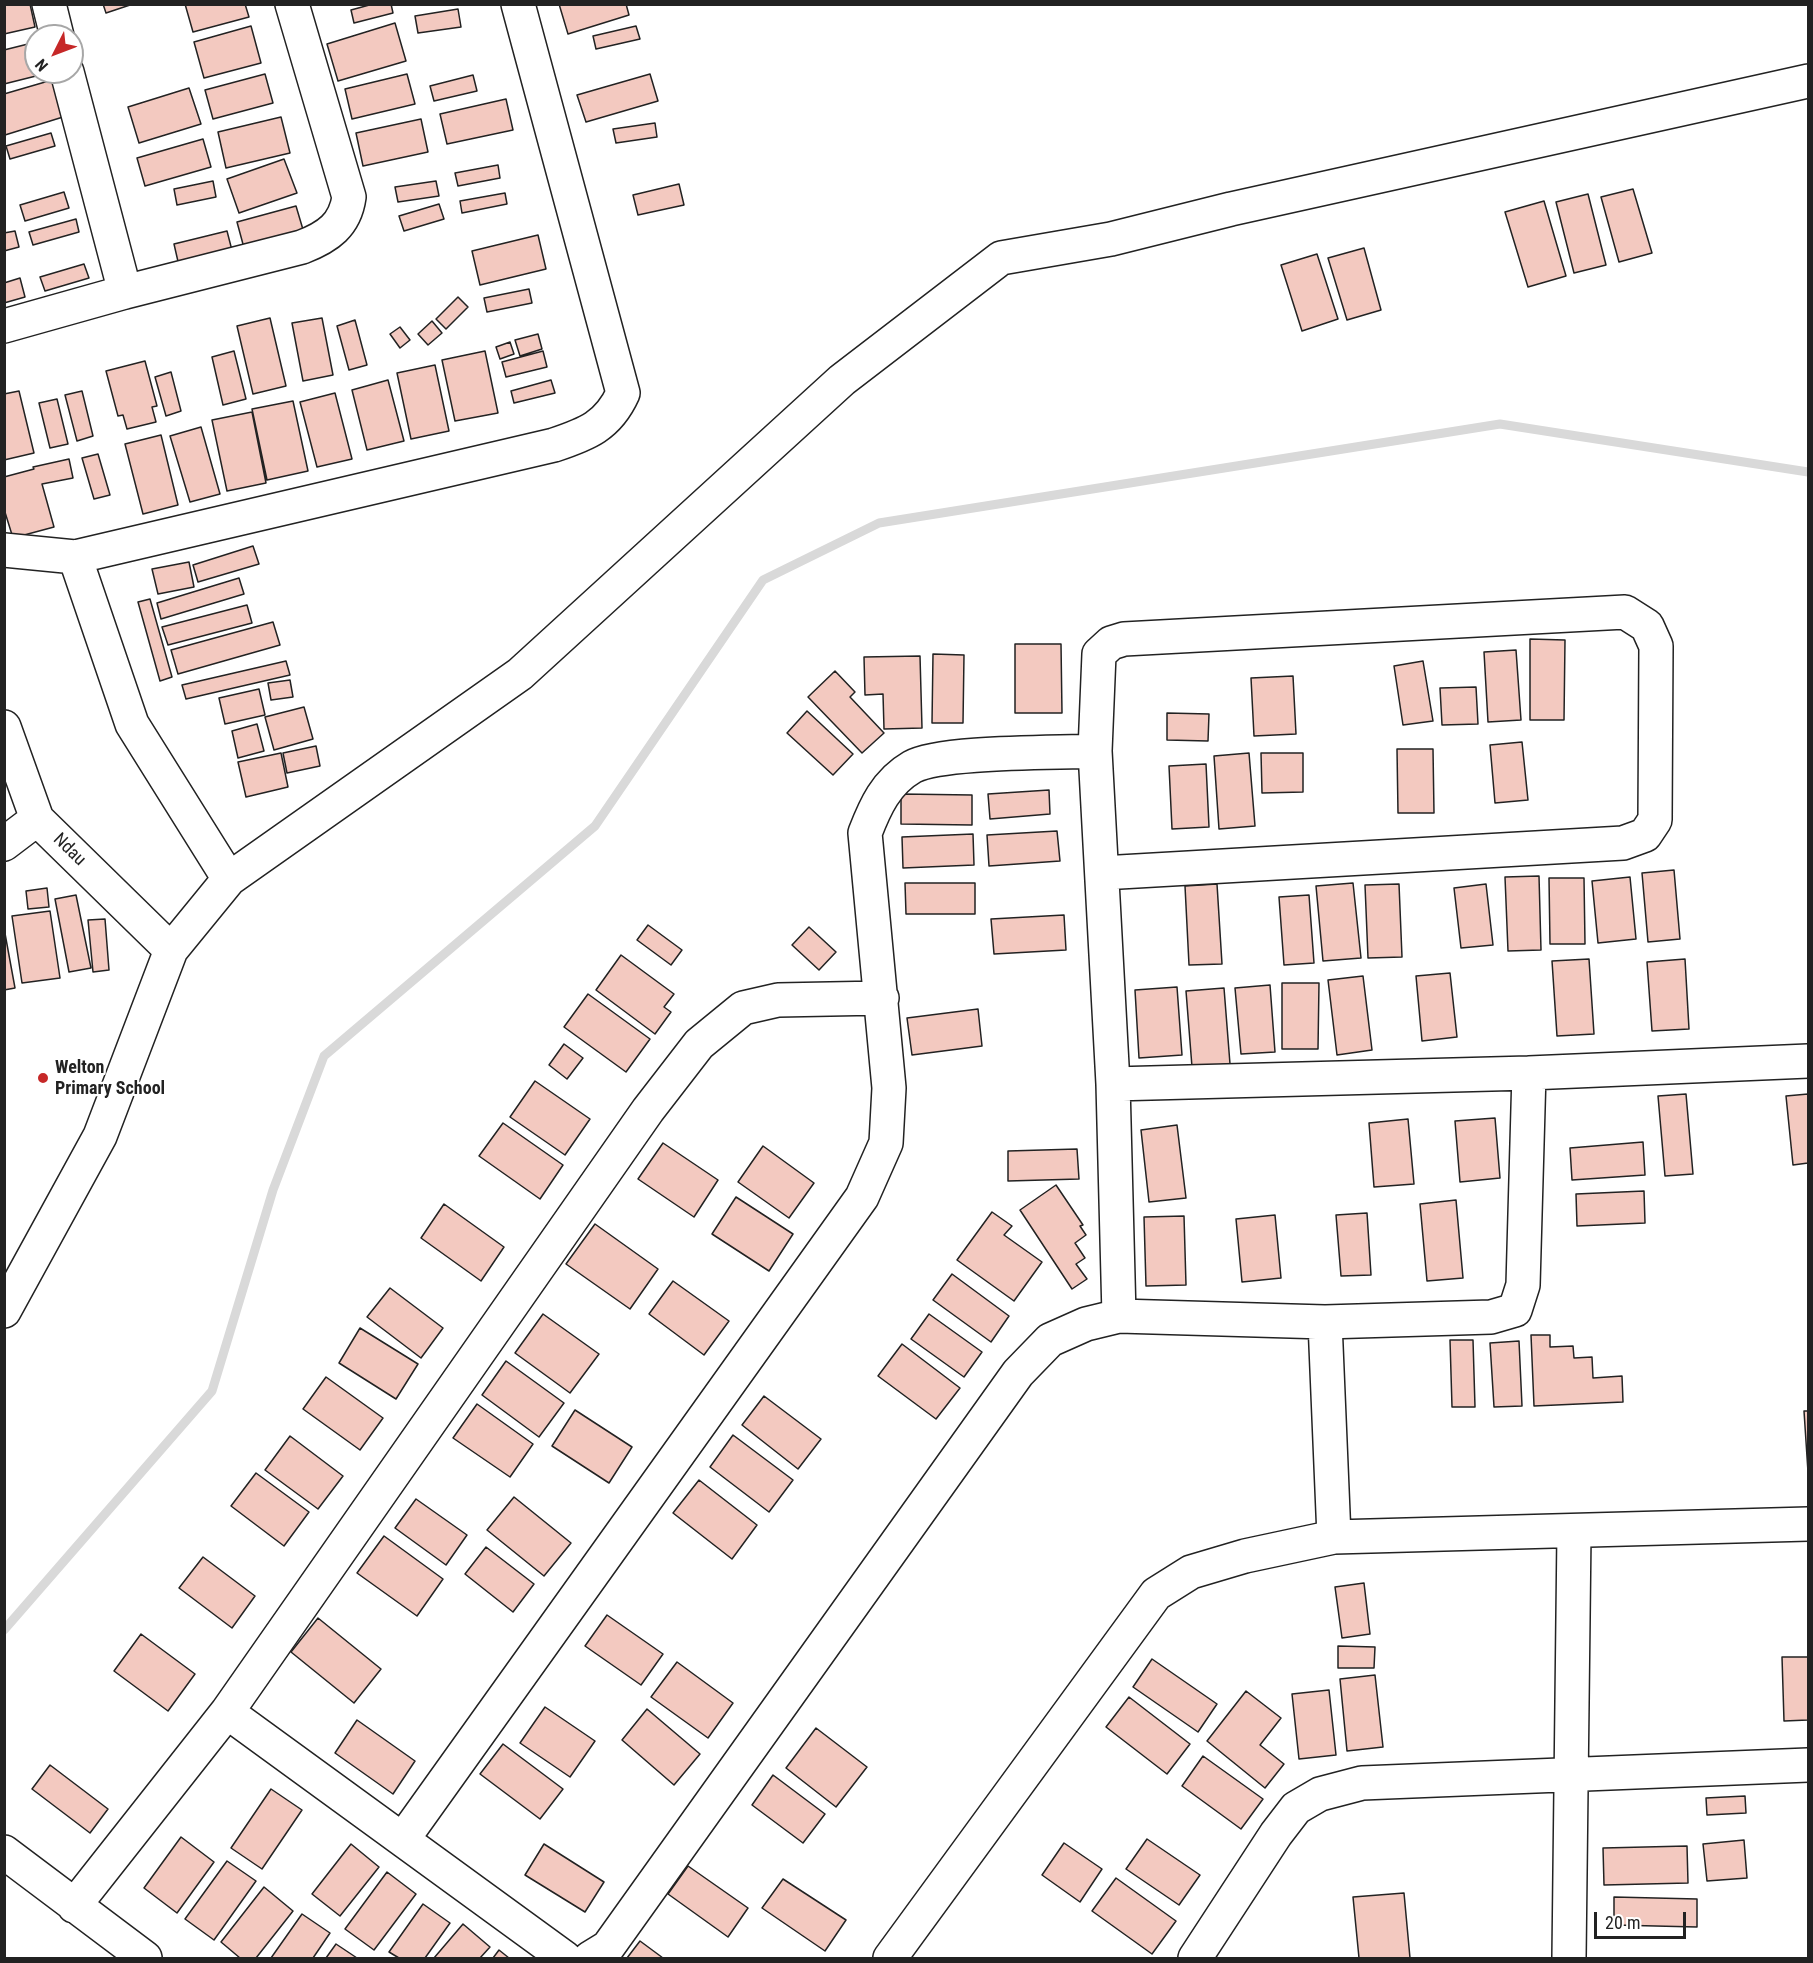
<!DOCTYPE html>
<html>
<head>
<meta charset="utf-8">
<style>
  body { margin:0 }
  #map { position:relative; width:1813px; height:1963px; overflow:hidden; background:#fff; font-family:"Roboto Condensed",sans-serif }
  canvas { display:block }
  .frame { position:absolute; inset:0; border:6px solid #222; pointer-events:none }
  .north { position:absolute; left:24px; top:24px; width:60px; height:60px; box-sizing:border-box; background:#fff; border:2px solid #a7a7a7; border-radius:50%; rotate:228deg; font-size:16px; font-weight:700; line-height:24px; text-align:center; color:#222 }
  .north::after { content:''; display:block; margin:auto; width:21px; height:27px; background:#c62828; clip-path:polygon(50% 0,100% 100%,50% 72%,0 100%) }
  .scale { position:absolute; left:1594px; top:1912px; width:92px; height:27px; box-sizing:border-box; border:3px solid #222; border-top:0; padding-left:8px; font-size:18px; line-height:21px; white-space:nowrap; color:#222; -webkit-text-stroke:4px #fff; paint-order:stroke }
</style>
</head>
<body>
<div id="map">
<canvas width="1813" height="1963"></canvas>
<div class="frame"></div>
<div class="north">N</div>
<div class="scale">20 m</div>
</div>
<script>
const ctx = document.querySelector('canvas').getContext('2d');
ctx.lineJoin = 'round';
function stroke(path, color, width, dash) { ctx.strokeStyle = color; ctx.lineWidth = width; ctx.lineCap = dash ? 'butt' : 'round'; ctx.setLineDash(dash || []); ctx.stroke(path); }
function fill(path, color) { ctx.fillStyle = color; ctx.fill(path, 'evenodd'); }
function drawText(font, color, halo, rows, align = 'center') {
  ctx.font = font + ' "Roboto Condensed",sans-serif'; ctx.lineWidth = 4.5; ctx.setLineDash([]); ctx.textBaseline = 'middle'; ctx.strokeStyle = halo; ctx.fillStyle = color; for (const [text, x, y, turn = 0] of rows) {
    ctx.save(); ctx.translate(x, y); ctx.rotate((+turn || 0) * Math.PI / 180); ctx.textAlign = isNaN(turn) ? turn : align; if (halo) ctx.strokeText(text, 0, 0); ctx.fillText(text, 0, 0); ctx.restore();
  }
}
const stream = new Path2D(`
  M 4,1630 L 212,1391 L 273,1190 L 324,1056 L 595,826 L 763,580 L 879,523 L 1500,424 L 1808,472`);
const building = new Path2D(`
  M 4,4 L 30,4 L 35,27 L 4,34 Z
  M 103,4 L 133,4 L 106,13 Z
  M 185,4 L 245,4 L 249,17 L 193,32 Z
  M 373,4 L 391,4 L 393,13 L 354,23 L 351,10 Z
  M 559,4 L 626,4 L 629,15 L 568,34 Z
  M 458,9 L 461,27 L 418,33 L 415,16 Z
  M 395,23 L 406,61 L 338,81 L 327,44 Z
  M 251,26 L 261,63 L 204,78 L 194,42 Z
  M 636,26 L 640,39 L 596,49 L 593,36 Z
  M 36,42 L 36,72 L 48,73 L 4,84 L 4,50 Z
  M 265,74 L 273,103 L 213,119 L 205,90 Z
  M 407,74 L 415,104 L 352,119 L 345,89 Z
  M 650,74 L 658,101 L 586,122 L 577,95 Z
  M 473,75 L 477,91 L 434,101 L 430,86 Z
  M 52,80 L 63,117 L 5,135 L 4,94 Z
  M 189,88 L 201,124 L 139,143 L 128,107 Z
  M 506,99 L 513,130 L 447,144 L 440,114 Z
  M 281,117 L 290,153 L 226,168 L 218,132 Z
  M 421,119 L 428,152 L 363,166 L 356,133 Z
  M 655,123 L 657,137 L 616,143 L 613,129 Z
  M 51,133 L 55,146 L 10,159 L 6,146 Z
  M 203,139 L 211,167 L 145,186 L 137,158 Z
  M 284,159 L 297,193 L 239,213 L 227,179 Z
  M 498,165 L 500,178 L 458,186 L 455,173 Z
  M 213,181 L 216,197 L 177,205 L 174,189 Z
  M 436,181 L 439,196 L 398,202 L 395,187 Z
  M 679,184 L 684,205 L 638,215 L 633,195 Z
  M 1633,189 L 1652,253 L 1619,262 L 1601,197 Z
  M 64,192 L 69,208 L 25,221 L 20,205 Z
  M 505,193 L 507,204 L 462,213 L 460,201 Z
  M 1588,194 L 1606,265 L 1574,273 L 1556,202 Z
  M 1544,201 L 1566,276 L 1528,287 L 1505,212 Z
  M 439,204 L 444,219 L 404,231 L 399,216 Z
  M 296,206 L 307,243 L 247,259 L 237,222 Z
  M 76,219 L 79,232 L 33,245 L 29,232 Z
  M 15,231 L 19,247 L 4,251 L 4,233 Z
  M 227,231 L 236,266 L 182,279 L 174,244 Z
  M 538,235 L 546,269 L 480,285 L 472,251 Z
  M 1364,248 L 1381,310 L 1347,320 L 1328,258 Z
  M 1317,254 L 1338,319 L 1302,331 L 1281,265 Z
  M 84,264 L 89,278 L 45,291 L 40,277 Z
  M 20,278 L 25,297 L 4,303 L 4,283 Z
  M 529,289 L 532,303 L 487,312 L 484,298 Z
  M 458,297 L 468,307 L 446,329 L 436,319 Z
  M 270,318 L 286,386 L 253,394 L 237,326 Z
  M 322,318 L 333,375 L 303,381 L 292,323 Z
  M 355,320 L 367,365 L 349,370 L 337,326 Z
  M 432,321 L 442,333 L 428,345 L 418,334 Z
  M 400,327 L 410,340 L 400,348 L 390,334 Z
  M 538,334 L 542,349 L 520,356 L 515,340 Z
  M 510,342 L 514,354 L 500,359 L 496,347 Z
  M 234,351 L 246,399 L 223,405 L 212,357 Z
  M 485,351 L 498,413 L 455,421 L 442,360 Z
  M 543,351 L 547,367 L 506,377 L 502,362 Z
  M 145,361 L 157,406 L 152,407 L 156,422 L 127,429 L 123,415 L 118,416 L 106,371 Z
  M 435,365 L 449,431 L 411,439 L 397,373 Z
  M 171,372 L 181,411 L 166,416 L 155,377 Z
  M 388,380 L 404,441 L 367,450 L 352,390 Z
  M 551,380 L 555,393 L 514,403 L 511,391 Z
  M 19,391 L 34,453 L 4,460 L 4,394 Z
  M 82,391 L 93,436 L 77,441 L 65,395 Z
  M 335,393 L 352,459 L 317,467 L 300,402 Z
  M 57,399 L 68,444 L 50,448 L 39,403 Z
  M 293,401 L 308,471 L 267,480 L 252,409 Z
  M 252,412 L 266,483 L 227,491 L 212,420 Z
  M 201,427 L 220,494 L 190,502 L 170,436 Z
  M 161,435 L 178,505 L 143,514 L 125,444 Z
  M 98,454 L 110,495 L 94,499 L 82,458 Z
  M 69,459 L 73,478 L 42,484 L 54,527 L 13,538 L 4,509 L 4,477 L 34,469 L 33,467 Z
  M 253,546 L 259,564 L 198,582 L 193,565 Z
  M 189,562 L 194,587 L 158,594 L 152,569 Z
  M 239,578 L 244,594 L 161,619 L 157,603 Z
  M 150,599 L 172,677 L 160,681 L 138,602 Z
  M 247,605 L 252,623 L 168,645 L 162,627 Z
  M 273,622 L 280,645 L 178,674 L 171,650 Z
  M 1530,639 L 1565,640 L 1564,720 L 1530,720 Z
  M 1015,644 L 1061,644 L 1062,713 L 1015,713 Z
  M 1516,650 L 1521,720 L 1488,722 L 1484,652 Z
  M 933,654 L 964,655 L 963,723 L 932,723 Z
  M 920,656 L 922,728 L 884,729 L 883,694 L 865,695 L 864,657 Z
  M 286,661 L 290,675 L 186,699 L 182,685 Z
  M 1423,661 L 1433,721 L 1403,725 L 1394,666 Z
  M 835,671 L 855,692 L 850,697 L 884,733 L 862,753 L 808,697 Z
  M 1293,676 L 1296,734 L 1254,736 L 1251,678 Z
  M 290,680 L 293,697 L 271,700 L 268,683 Z
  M 1476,687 L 1478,724 L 1442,725 L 1440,688 Z
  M 259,689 L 265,715 L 225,724 L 219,698 Z
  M 304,707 L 313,739 L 274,750 L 265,717 Z
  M 807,711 L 853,754 L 833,775 L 787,733 Z
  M 1167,713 L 1209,714 L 1208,741 L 1167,740 Z
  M 257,724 L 264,751 L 238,758 L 232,731 Z
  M 1522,742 L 1528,800 L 1495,803 L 1490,745 Z
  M 316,746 L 320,766 L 287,773 L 283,753 Z
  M 1397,749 L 1433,749 L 1434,813 L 1398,813 Z
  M 281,753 L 288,787 L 246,797 L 238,762 Z
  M 1249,753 L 1255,826 L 1219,829 L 1214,756 Z
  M 1261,753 L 1303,753 L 1303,792 L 1262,793 Z
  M 1206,764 L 1209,827 L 1172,829 L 1169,766 Z
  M 1049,790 L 1050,814 L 990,819 L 988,794 Z
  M 901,794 L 972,795 L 972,825 L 901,824 Z
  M 1057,831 L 1060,861 L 989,866 L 987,835 Z
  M 973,834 L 974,865 L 903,868 L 902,837 Z
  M 1674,870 L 1680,939 L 1648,942 L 1642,873 Z
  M 1539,876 L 1541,950 L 1508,951 L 1505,877 Z
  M 1630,877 L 1636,939 L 1598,943 L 1592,881 Z
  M 1549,878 L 1584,878 L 1585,944 L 1550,944 Z
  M 905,883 L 975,883 L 975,914 L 906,914 Z
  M 1353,883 L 1361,958 L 1323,961 L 1316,886 Z
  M 1217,884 L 1222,964 L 1189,965 L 1185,886 Z
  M 1399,884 L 1402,957 L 1368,958 L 1365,885 Z
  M 1486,884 L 1493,945 L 1461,948 L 1454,888 Z
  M 47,888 L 49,907 L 28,909 L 26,891 Z
  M 76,895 L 91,968 L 69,972 L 55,899 Z
  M 1309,895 L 1314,963 L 1284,965 L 1279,897 Z
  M 50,911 L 60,978 L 22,983 L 12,916 Z
  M 1064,915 L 1066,950 L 994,954 L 991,919 Z
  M 105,919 L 109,970 L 93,972 L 88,920 Z
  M 648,925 L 682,950 L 671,965 L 637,940 Z
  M 809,927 L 836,952 L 819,970 L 792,945 Z
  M 4,928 L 15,988 L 4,990 Z
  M 621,955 L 674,994 L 664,1007 L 671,1012 L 655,1034 L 596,990 Z
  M 1589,959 L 1594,1034 L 1557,1036 L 1552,961 Z
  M 1685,959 L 1689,1029 L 1652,1031 L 1647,962 Z
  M 1450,973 L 1457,1037 L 1422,1041 L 1416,976 Z
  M 1363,976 L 1372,1050 L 1337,1055 L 1328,980 Z
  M 1282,983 L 1319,983 L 1318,1049 L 1282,1049 Z
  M 1270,985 L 1275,1052 L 1241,1054 L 1235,988 Z
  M 1177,987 L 1182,1055 L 1139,1058 L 1135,990 Z
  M 1224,988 L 1230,1064 L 1192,1067 L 1186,991 Z
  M 588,994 L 650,1039 L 626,1072 L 564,1027 Z
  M 978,1009 L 982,1046 L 912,1055 L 907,1018 Z
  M 564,1044 L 583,1058 L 567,1079 L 549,1065 Z
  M 535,1081 L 590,1119 L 565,1155 L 510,1117 Z
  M 1686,1094 L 1693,1174 L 1665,1176 L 1658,1096 Z
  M 1808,1094 L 1808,1163 L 1793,1165 L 1786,1096 Z
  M 1495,1118 L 1500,1178 L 1460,1182 L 1455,1121 Z
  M 1408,1119 L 1414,1184 L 1374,1187 L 1369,1123 Z
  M 503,1123 L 563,1165 L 540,1199 L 479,1156 Z
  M 1177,1125 L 1186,1198 L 1149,1202 L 1141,1130 Z
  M 1643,1142 L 1645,1175 L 1572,1180 L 1570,1148 Z
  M 663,1143 L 718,1180 L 694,1217 L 638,1179 Z
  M 763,1146 L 814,1183 L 789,1218 L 738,1182 Z
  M 1077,1149 L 1079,1179 L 1008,1181 L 1008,1151 Z
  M 1056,1185 L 1083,1225 L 1080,1226 L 1086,1235 L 1075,1243 L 1085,1258 L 1076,1264 L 1087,1279 L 1072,1289 L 1020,1210 Z
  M 1644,1191 L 1645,1223 L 1577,1226 L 1576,1194 Z
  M 736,1197 L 793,1234 L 769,1271 L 712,1234 Z
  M 1456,1200 L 1463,1278 L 1427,1281 L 1420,1204 Z
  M 444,1204 L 504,1247 L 481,1281 L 421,1238 Z
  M 992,1212 L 1012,1226 L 1004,1235 L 1042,1262 L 1014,1301 L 957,1260 Z
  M 1367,1213 L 1371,1275 L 1341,1276 L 1336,1215 Z
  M 1275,1215 L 1281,1278 L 1242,1282 L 1236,1219 Z
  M 1184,1216 L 1186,1285 L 1146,1286 L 1144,1217 Z
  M 595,1224 L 658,1269 L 630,1309 L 566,1264 Z
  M 952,1274 L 1009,1316 L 991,1342 L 933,1300 Z
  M 673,1281 L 729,1321 L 704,1355 L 649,1314 Z
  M 390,1288 L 443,1328 L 421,1358 L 367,1317 Z
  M 543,1314 L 599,1354 L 570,1393 L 515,1353 Z
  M 929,1314 L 982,1352 L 964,1377 L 911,1339 Z
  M 360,1328 L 418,1364 L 396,1399 L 339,1363 Z
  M 1531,1335 L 1550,1335 L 1550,1347 L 1573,1346 L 1574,1358 L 1592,1357 L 1593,1378 L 1622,1376 L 1623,1402 L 1534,1406 Z
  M 1450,1340 L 1473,1340 L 1475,1407 L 1452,1407 Z
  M 1519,1341 L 1522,1406 L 1494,1407 L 1490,1343 Z
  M 902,1344 L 960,1388 L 936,1419 L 878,1376 Z
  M 506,1361 L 564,1403 L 539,1437 L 482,1395 Z
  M 326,1377 L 383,1418 L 360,1450 L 303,1409 Z
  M 764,1396 L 821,1439 L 798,1469 L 742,1425 Z
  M 477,1404 L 533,1444 L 510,1477 L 453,1438 Z
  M 575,1410 L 632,1447 L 609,1483 L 552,1446 Z
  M 1804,1411 L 1808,1411 L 1808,1472 Z
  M 733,1435 L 793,1480 L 769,1512 L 710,1467 Z
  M 290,1436 L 343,1476 L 318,1509 L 265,1470 Z
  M 256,1473 L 309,1512 L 284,1546 L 231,1506 Z
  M 699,1480 L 757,1525 L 732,1559 L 673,1513 Z
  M 514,1497 L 571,1543 L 544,1576 L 487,1530 Z
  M 416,1499 L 467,1535 L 446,1565 L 395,1528 Z
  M 384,1536 L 443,1579 L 417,1616 L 357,1573 Z
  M 486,1547 L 534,1584 L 513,1612 L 465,1574 Z
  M 203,1557 L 255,1596 L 232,1628 L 179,1588 Z
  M 1364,1583 L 1370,1634 L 1342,1638 L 1335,1587 Z
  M 607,1615 L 663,1654 L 641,1685 L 585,1646 Z
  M 318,1618 L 381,1669 L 354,1703 L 291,1652 Z
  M 141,1634 L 195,1674 L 168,1711 L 114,1671 Z
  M 1338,1646 L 1375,1647 L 1374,1668 L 1338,1668 Z
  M 1782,1657 L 1808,1657 L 1808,1720 L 1784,1721 Z
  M 1152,1659 L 1217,1704 L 1198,1732 L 1133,1687 Z
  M 677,1662 L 733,1703 L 708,1738 L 651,1697 Z
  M 1375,1675 L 1383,1747 L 1347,1751 L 1340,1679 Z
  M 1329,1690 L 1336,1755 L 1299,1759 L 1292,1694 Z
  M 1246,1691 L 1281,1718 L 1260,1745 L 1284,1764 L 1265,1788 L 1207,1741 Z
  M 1129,1697 L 1190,1744 L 1167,1774 L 1106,1727 Z
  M 545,1707 L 595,1741 L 570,1777 L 520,1743 Z
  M 647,1709 L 700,1754 L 674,1785 L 622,1740 Z
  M 357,1720 L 415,1761 L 393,1794 L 335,1753 Z
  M 816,1728 L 867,1767 L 836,1807 L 786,1768 Z
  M 503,1744 L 563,1789 L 540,1819 L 480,1774 Z
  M 1203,1756 L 1263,1799 L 1241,1829 L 1182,1786 Z
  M 50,1765 L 108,1809 L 90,1833 L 32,1789 Z
  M 773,1775 L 825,1814 L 803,1843 L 752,1805 Z
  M 271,1789 L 302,1810 L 262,1869 L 231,1848 Z
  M 1745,1796 L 1746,1813 L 1707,1815 L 1706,1798 Z
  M 181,1837 L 214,1862 L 177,1913 L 144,1888 Z
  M 1147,1839 L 1200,1875 L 1179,1905 L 1126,1869 Z
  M 1744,1840 L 1747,1878 L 1707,1881 L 1703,1844 Z
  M 1064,1843 L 1102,1869 L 1080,1902 L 1042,1875 Z
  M 351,1844 L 379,1867 L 340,1916 L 312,1894 Z
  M 544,1844 L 604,1882 L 585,1912 L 525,1875 Z
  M 1687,1846 L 1688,1883 L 1604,1885 L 1603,1848 Z
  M 227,1861 L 256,1881 L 214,1940 L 185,1919 Z
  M 688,1866 L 748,1908 L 728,1937 L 668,1894 Z
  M 387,1872 L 416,1894 L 374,1950 L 345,1929 Z
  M 1116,1878 L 1176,1921 L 1152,1954 L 1092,1911 Z
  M 783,1879 L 846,1920 L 825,1951 L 762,1908 Z
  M 264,1887 L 293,1911 L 256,1958 L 240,1958 L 221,1942 Z
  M 1404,1893 L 1410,1958 L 1359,1958 L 1353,1897 Z
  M 1614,1897 L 1697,1899 L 1697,1927 L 1614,1925 Z
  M 423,1904 L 450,1923 L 425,1958 L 399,1958 L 389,1952 Z
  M 302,1914 L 330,1933 L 313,1958 L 271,1958 Z
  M 463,1924 L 490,1947 L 480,1958 L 434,1958 Z
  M 640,1941 L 663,1958 L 627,1958 Z
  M 336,1944 L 357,1958 L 326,1958 Z
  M 499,1950 L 509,1958 L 493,1958 Z`);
const minor = new Path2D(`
  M 49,4 L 57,36
  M 67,72 L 125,292
  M 4,326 L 125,292 L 302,247 C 328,237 345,225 349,197 L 292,4
  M 4,550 L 75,557
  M 4,727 L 37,819 L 171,950
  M 4,844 L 37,819
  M 1102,873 L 1623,843 L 1645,835 L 1655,820 L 1656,646 L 1647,626 L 1625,612 L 1124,639 L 1111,643 L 1099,654 L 1095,751 L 1113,1084 L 1119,1316
  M 229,879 L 132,724 L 75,557 L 554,445 C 587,434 608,426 623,393 L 518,4
  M 1113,1084 L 1529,1073
  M 4,1311 L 100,1136 L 171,950 L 229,879 L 520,674 L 842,380 L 1001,258 L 1111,239 L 1231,209 L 1808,81
  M 1325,1322 L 1334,1537
  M 227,1712 L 565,1958
  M 403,1839 L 862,1197 L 886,1143 L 889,1088 L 865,833 C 875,807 886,782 912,767 C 940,751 1057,753 1095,751
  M 4,1852 L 145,1958
  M 74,1906 L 227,1712 L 648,1110 L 699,1044 L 743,1008 L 778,1000 L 882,998
  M 590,1958 L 608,1947 L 1018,1373 L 1050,1340 L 1086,1324 L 1119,1316 L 1325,1322 L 1491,1317 L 1515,1310 L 1523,1285 L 1529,1073 L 1808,1061
  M 890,1958 L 1156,1594 L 1191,1572 L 1245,1556 L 1334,1537 L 1808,1524
  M 1195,1958 L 1276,1834 L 1296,1808 L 1320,1794 L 1362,1783 L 1808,1765
  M 1569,1958 L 1574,1532`);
const markers = [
  [43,1078,6,"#c62828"]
];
const streetNames = [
  ["Ndau",69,850,44]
];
const poiNames = [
  ["Welton",55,1068],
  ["Primary School",55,1089]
];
stroke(stream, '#d9d9d9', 9);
fill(building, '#f3c9c0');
stroke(building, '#222', 1.5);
stroke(minor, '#222', 36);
stroke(minor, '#fff', 33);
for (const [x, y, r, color] of markers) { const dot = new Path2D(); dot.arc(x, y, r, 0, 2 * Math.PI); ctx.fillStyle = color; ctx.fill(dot); stroke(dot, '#fff', 2); }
drawText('18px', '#222', '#fff', streetNames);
drawText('bold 18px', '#222', '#fff', poiNames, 'left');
</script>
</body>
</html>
